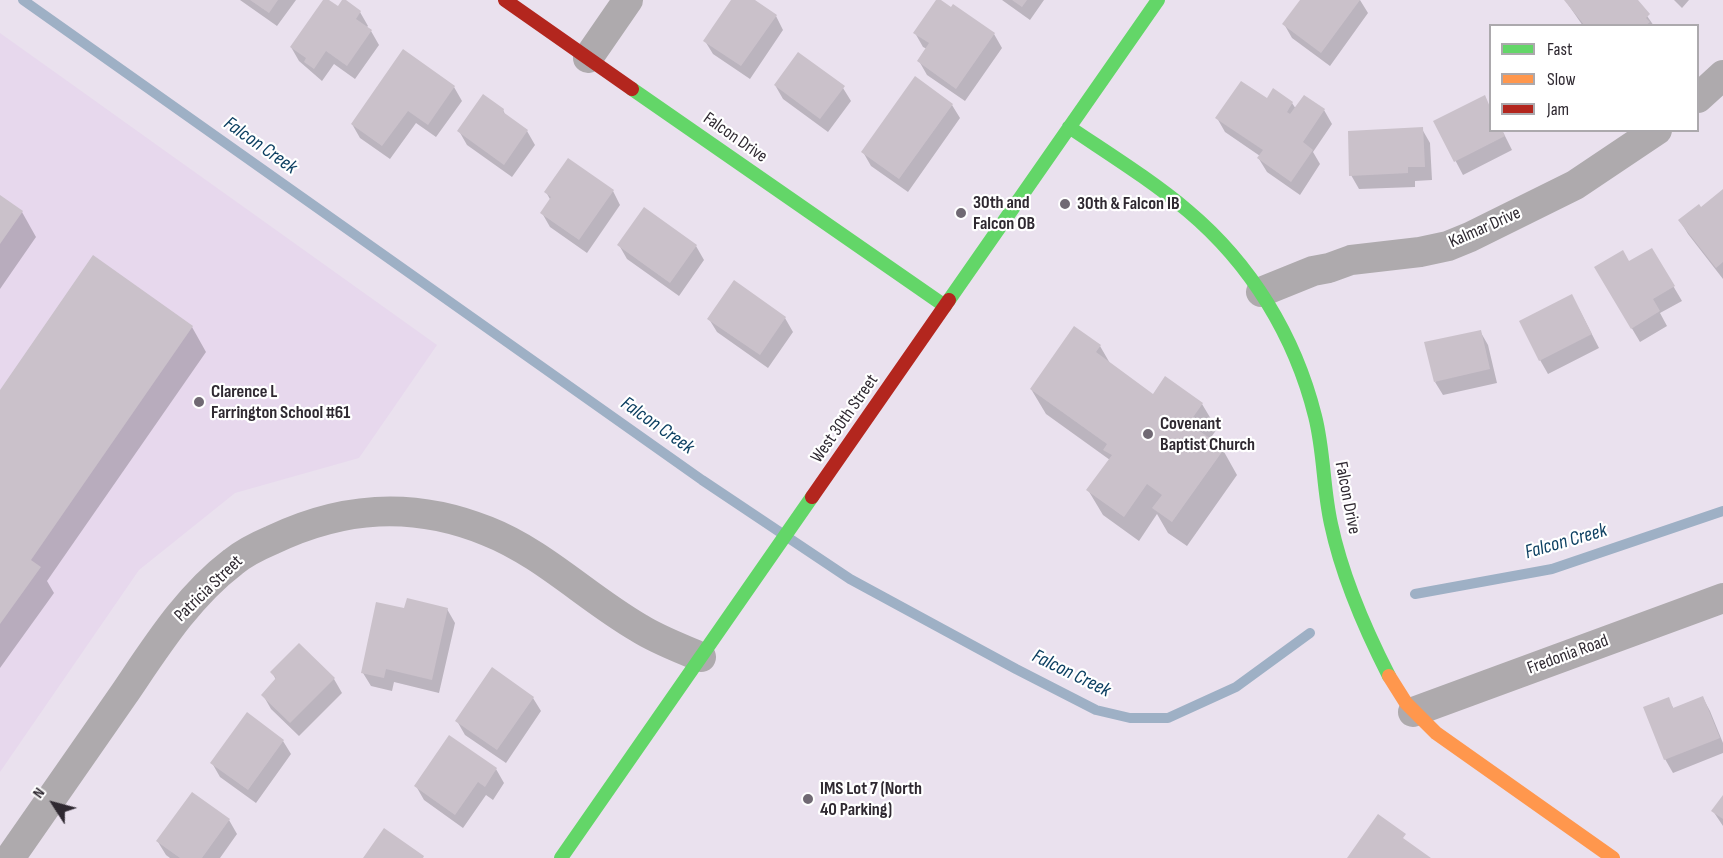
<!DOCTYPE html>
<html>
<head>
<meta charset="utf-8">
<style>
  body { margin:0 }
  #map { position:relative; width:1723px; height:858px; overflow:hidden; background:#eae1ee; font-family:"Sofia Sans Condensed",sans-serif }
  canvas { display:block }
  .legend { position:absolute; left:1489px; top:24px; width:210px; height:108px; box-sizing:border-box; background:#fff; border:2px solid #aca9ad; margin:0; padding:8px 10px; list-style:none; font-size:18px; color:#2f2931 }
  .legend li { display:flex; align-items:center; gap:12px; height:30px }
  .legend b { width:30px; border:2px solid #aca9ad }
  .north { position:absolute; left:24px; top:774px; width:60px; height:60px; -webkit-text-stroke:4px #fff; paint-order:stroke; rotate:306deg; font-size:16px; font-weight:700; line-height:24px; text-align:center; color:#2f2931 }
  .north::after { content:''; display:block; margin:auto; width:21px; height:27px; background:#2f2931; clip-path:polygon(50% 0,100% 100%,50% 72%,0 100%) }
</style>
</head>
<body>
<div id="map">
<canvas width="1723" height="858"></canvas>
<ul class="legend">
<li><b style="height:8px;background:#63d668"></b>Fast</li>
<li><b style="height:8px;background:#ff974d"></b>Slow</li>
<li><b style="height:8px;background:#b3261e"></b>Jam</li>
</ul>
<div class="north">N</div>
</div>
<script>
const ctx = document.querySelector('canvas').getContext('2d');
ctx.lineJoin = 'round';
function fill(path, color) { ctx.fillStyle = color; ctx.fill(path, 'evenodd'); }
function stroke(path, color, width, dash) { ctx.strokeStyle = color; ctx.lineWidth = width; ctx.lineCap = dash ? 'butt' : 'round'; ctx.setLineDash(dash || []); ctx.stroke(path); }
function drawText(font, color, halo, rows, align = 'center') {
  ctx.font = font + ' "Sofia Sans Condensed",sans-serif'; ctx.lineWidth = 4.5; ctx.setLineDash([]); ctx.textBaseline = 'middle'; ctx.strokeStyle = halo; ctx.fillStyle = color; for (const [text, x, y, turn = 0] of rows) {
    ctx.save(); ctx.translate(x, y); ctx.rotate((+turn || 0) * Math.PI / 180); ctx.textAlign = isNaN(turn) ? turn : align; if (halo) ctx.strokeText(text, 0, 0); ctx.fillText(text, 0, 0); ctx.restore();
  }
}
const built = new Path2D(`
  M 0,33 L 437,345 L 359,458 L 235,493 L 139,570 L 0,772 Z`);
const shadow = new Path2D(`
  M 240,0 L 296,0 L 277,26 Z
  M 325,0 L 338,8 L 360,12 L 368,26 L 366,28 L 371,31 L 379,45 L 355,79 L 334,64 L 322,81 L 299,61 L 291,47 Z
  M 733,0 L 752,0 L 776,16 L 783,30 L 750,79 L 713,54 L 705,41 Z
  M 938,0 L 994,34 L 1002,48 L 965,101 L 927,75 L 919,61 L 927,49 L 923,47 L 915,33 Z
  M 1002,0 L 1044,0 L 1030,20 Z
  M 1302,0 L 1360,0 L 1368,13 L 1330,66 L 1292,38 L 1284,24 Z
  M 1565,0 L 1636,0 L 1654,26 L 1583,26 Z
  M 1674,0 L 1689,0 L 1682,8 Z
  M 775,85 L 843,88 L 851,101 L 828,132 L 783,99 Z
  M 454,87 L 462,101 L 436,137 L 416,123 L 390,159 L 360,138 L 352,124 Z
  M 1304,97 L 1324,110 L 1332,124 L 1313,152 L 1320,164 L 1300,195 L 1267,172 L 1259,159 L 1260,156 L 1225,132 L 1217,118 L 1267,100 L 1292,103 L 1296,109 Z
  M 1484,97 L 1490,108 L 1490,130 L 1502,130 L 1512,150 L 1463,175 L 1435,122 Z
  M 952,105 L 960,118 L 908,192 L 871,166 L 863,152 Z
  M 503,110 L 506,116 L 527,131 L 535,145 L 512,177 L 467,145 L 459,131 Z
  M 1422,129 L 1430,143 L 1432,180 L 1415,181 L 1415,187 L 1359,189 L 1351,175 Z
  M 613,191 L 620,205 L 587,253 L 550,227 L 542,213 L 551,201 L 546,192 Z
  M 1723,191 L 1723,279 L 1688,234 L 1680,221 L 1701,209 Z
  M 0,197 L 22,212 L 36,237 L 0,289 Z
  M 619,245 L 696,246 L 704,260 L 679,296 L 627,259 Z
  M 1652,250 L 1682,301 L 1660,313 L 1667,326 L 1640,342 L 1596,268 L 1629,263 Z
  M 1579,309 L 1599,348 L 1548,374 L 1540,360 Z
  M 785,318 L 793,332 L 768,368 L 717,332 L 709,319 Z
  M 192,327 L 206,352 L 47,581 L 54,593 L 0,668 L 0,393 Z
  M 1480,331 L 1488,345 L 1497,383 L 1443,395 L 1435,382 Z
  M 1100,346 L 1111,365 L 1153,396 L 1166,378 L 1202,404 L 1217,429 L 1209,440 L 1223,450 L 1237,475 L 1187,546 L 1168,533 L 1157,514 L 1139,541 L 1103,515 L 1088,490 L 1110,460 L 1046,414 L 1031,389 Z
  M 447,609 L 455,623 L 439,693 L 394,682 L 392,691 L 371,686 L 363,673 L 405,610 Z
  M 272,672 L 334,679 L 342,693 L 299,736 L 271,709 L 263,695 L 276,680 Z
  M 533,698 L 541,711 L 506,763 L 465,735 L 457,721 Z
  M 1703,698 L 1710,711 L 1723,743 L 1723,753 L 1673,773 L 1665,759 L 1668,699 L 1674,709 Z
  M 449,737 L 496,769 L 504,783 L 493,800 L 486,795 L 463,828 L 424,800 L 416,786 Z
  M 283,741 L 291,754 L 256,803 L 220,777 L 212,763 Z
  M 1723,797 L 1723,826 L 1713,811 Z
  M 229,820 L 237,834 L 220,858 L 170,858 L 166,855 L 158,842 Z`);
const stream = new Path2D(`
  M 23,0 L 702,480 L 850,579 L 1016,669 L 1096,710 L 1130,718 L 1168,718 L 1236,687 L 1310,633
  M 1415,594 L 1552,569 L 1723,511`);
const building = new Path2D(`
  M 250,0 L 278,0 L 269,13 Z
  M 323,0 L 329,0 L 338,6 L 342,0 L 346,0 L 361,11 L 356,19 L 372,30 L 347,66 L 326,51 L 314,69 L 304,62 L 306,58 L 290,47 Z
  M 731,0 L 755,0 L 777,15 L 741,66 L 703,41 Z
  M 936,0 L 941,0 L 951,7 L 953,4 L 995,33 L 956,89 L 917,61 L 929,43 L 913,33 Z
  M 1012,0 L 1027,0 L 1022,7 Z
  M 1300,0 L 1360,0 L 1321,53 L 1282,24 Z
  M 1564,0 L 1638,0 L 1650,14 L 1646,18 L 1650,22 L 1645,26 L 1585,26 Z
  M 403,49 L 455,86 L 428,125 L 408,111 L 382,146 L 351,124 Z
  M 798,52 L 845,86 L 820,119 L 774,85 Z
  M 915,76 L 953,104 L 899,179 L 861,152 Z
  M 1241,81 L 1267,98 L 1273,88 L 1293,102 L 1287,112 L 1290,114 L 1304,95 L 1325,109 L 1303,142 L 1313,150 L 1291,182 L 1257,158 L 1263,150 L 1215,118 Z
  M 483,94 L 504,109 L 503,112 L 528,130 L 504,165 L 457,131 Z
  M 1485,95 L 1490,107 L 1490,130 L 1502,130 L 1505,136 L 1454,162 L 1433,121 Z
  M 1423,127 L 1425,167 L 1408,167 L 1408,173 L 1349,176 L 1348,131 Z
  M 568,158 L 614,190 L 579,240 L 540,213 L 551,197 L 544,192 Z
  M 1723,189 L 1723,262 L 1716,268 L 1678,220 L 1699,204 L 1701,207 Z
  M 0,195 L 23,211 L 0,244 Z
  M 644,207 L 697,245 L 670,283 L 617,245 Z
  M 1652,248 L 1675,286 L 1653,299 L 1660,311 L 1631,329 L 1594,267 L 1623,250 L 1629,261 Z
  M 93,255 L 193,326 L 31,560 L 41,567 L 0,624 L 0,390 Z
  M 734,280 L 786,317 L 760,355 L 707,319 Z
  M 1572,294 L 1592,334 L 1539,361 L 1519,321 Z
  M 1074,326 L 1101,345 L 1096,352 L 1153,394 L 1165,376 L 1203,403 L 1189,423 L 1224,449 L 1172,522 L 1152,508 L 1162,495 L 1147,484 L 1124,517 L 1086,490 L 1112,455 L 1103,450 L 1107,444 L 1030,389 Z
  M 1481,330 L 1490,369 L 1434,382 L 1424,342 Z
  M 407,598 L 448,608 L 432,680 L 386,669 L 384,678 L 361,673 L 376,602 L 404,608 Z
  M 299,643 L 335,678 L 290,723 L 261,695 L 276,678 L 270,672 Z
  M 492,667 L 534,697 L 497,750 L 455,721 Z
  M 1703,696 L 1720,738 L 1664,760 L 1643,707 L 1669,697 L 1673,708 Z
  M 247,712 L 284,740 L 248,790 L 210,763 Z
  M 449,735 L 497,768 L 485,787 L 478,782 L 455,815 L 414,786 Z
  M 192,792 L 230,819 L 202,858 L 180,858 L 156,841 Z
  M 1723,795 L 1723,819 L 1711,811 Z
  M 1378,814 L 1406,834 L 1403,838 L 1431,858 L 1347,858 Z
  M 384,828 L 424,856 L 423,858 L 363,858 Z`);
const street = new Path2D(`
  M 588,58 L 628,0
  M 1698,98 L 1723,75
  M 1261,292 L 1313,271 L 1329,268 L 1351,260 L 1420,252 L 1448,246 L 1470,237 L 1575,185 L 1657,130
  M 1413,712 L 1723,598
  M 10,858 C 48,803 86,749 124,694 C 156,647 187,597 233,562 C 245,552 258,546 272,540 C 343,506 413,501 487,531 C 543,553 587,598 639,628 C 658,640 680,648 701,657`);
const fast = new Path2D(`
  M 632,89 L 945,306
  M 1069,127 C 1109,154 1151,180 1188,211 C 1251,264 1295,336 1315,416 C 1324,451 1323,488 1331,524 C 1342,576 1365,629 1389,676
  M 949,300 L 1158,0
  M 561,858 L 812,497`);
const slow = new Path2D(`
  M 1389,676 L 1406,703 L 1436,733 L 1613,858`);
const jam = new Path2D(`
  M 505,0 L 632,89
  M 812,497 L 949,300`);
const markers = [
  [1065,204,6,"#706973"],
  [961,213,6,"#706973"],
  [199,402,6,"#706973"],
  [1148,434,6,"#706973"],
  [808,799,6,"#706973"]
];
const streetNames = [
  ["Falcon Drive",735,138,35],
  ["Kalmar Drive",1485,228,-24],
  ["West 30th Street",845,419,-55],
  ["Falcon Drive",1347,498,79],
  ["Patricia Street",209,589,-44],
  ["Fredonia Road",1568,655,-20]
];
const poiNames = [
  ["30th and",973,203],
  ["Falcon OB",973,224],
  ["30th & Falcon IB",1077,204],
  ["Clarence L",211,392],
  ["Farrington School #61",211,413],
  ["Covenant",1160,424],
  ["Baptist Church",1160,445],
  ["IMS Lot 7 (North",820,789],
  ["40 Parking)",820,810]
];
const waterNames = [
  ["Falcon Creek",260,146,35],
  ["Falcon Creek",657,426,35],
  ["Falcon Creek",1566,542,-16],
  ["Falcon Creek",1071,674,26]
];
fill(built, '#e7d8ed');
fill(shadow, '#0003');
stroke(stream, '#9eb0c5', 10);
fill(building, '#cac1ca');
stroke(street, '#aeaaad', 30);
stroke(fast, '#63d668', 14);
stroke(slow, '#ff974d', 14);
stroke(jam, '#b3261e', 14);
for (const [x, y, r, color] of markers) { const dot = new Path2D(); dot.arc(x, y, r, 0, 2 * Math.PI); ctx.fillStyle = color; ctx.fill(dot); stroke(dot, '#fff', 2); }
drawText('18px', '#2f2931', '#fff', streetNames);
drawText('bold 18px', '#2f2931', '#fff', poiNames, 'left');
drawText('italic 20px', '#0d4062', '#fff', waterNames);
</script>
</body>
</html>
